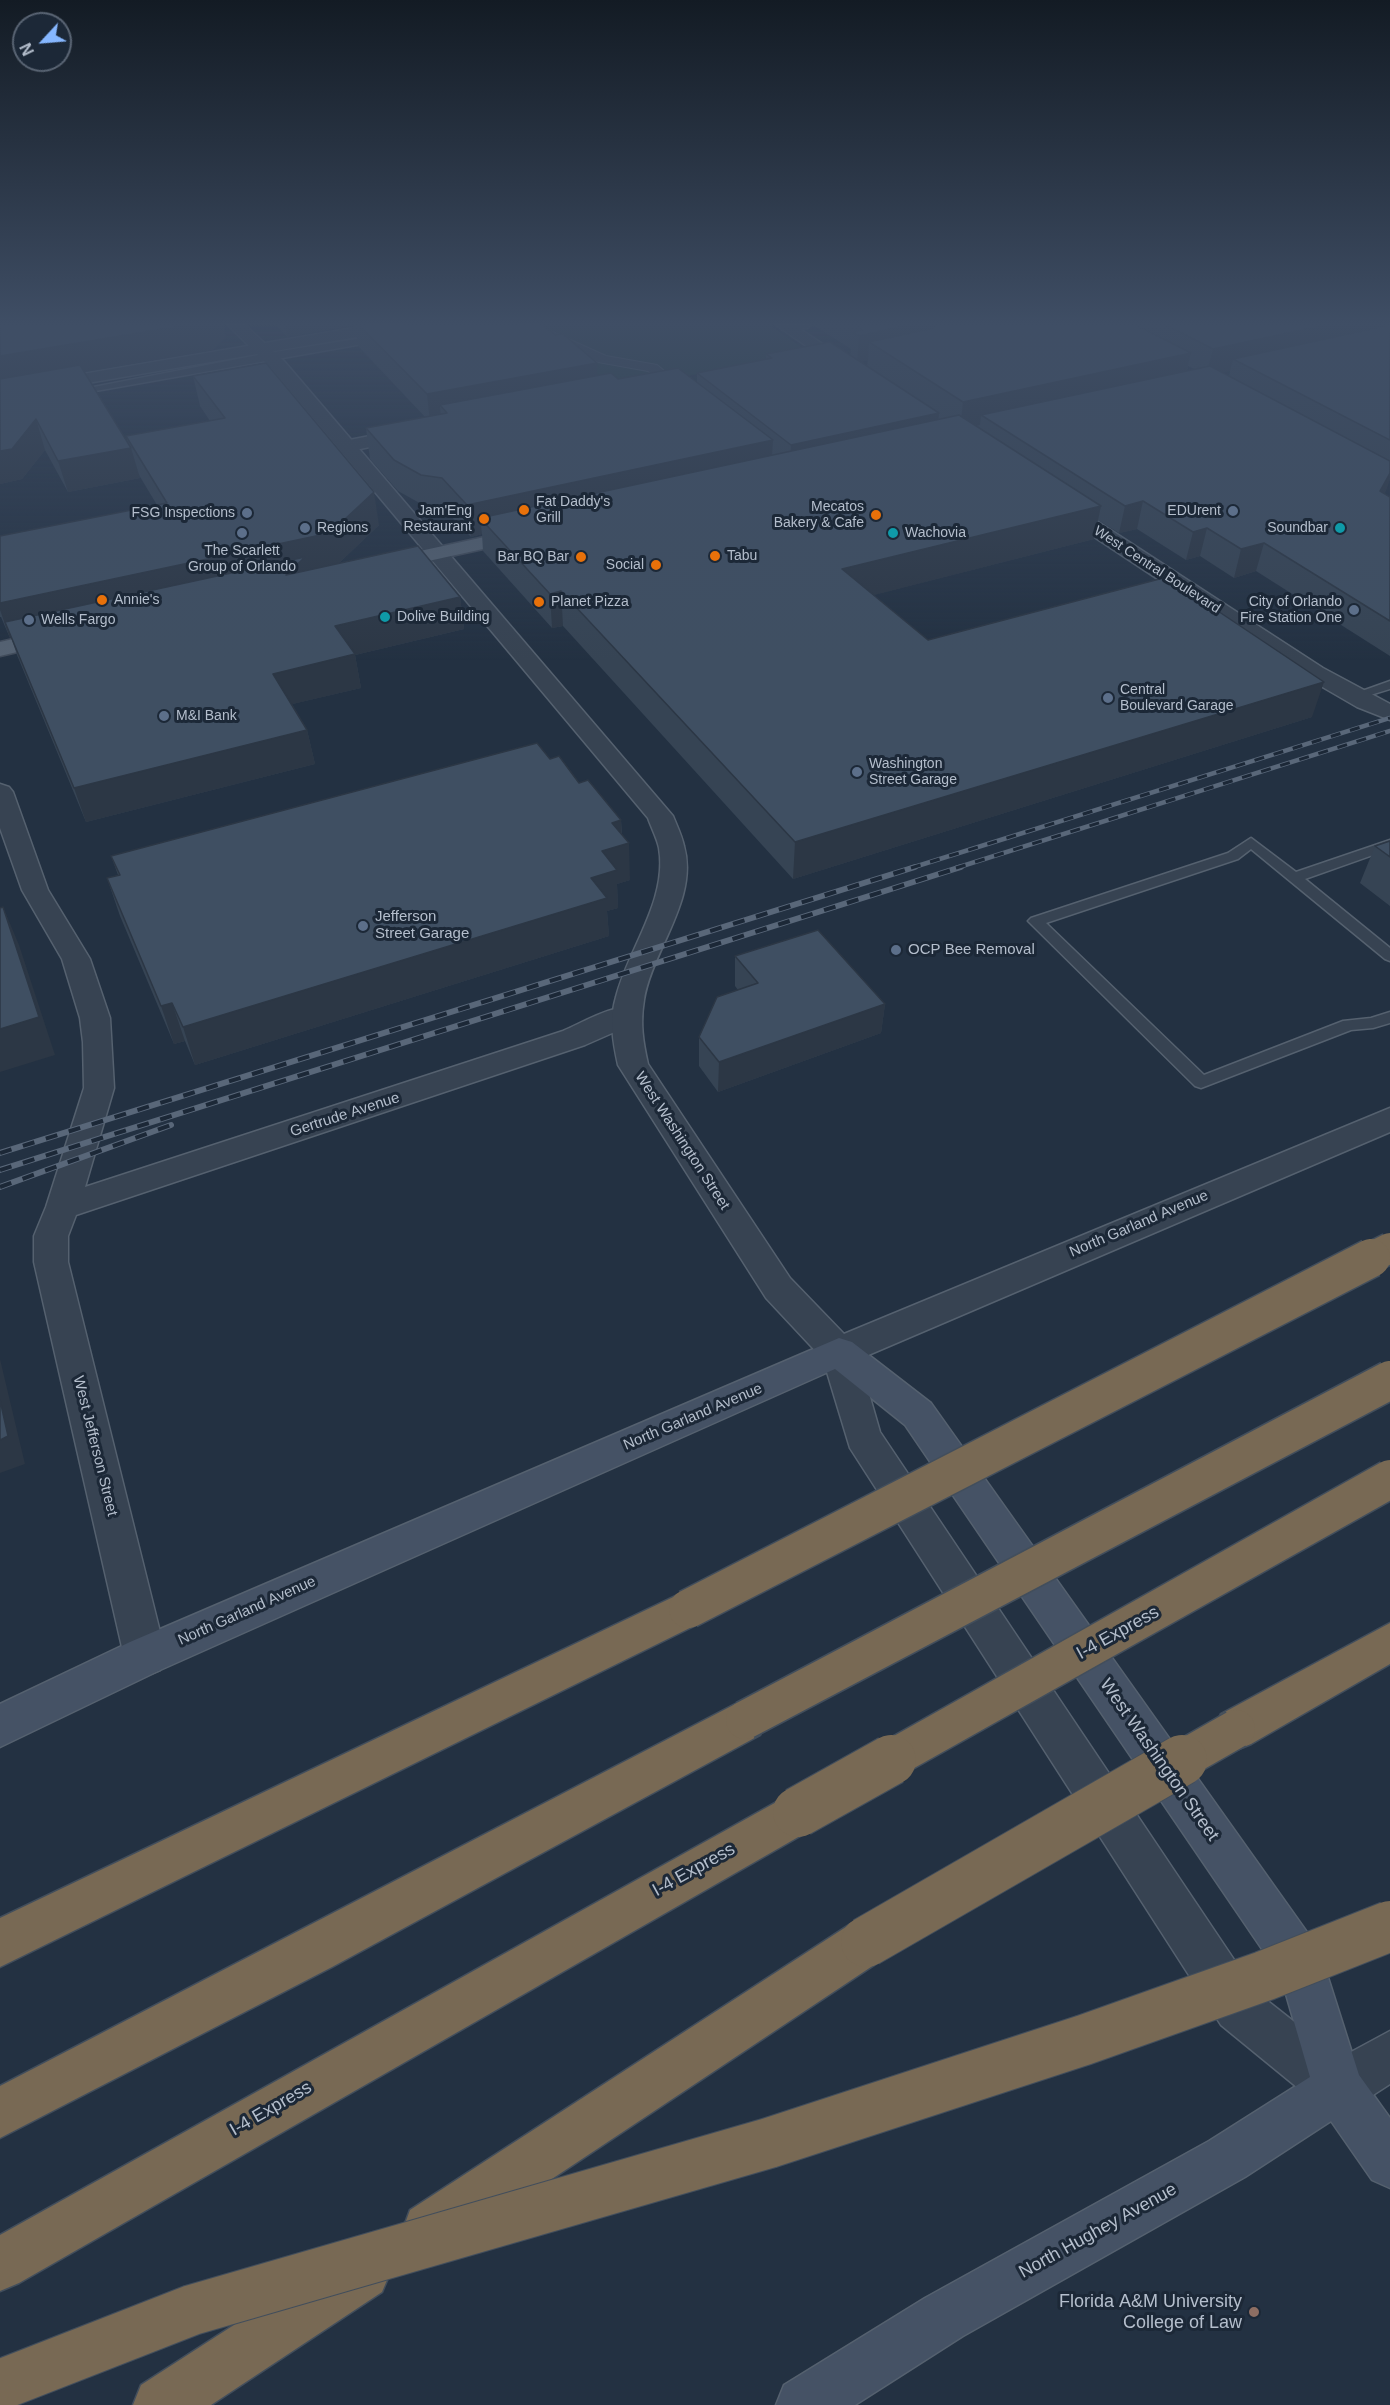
<!DOCTYPE html>
<html>
<head>
<meta charset="utf-8">
<style>
  body { margin:0 }
  #map { position:relative; width:1390px; height:2405px; overflow:hidden; background:#233142; font-family:Helvetica,sans-serif }
  canvas { display:block }
  .north { position:absolute; left:12px; top:12px; width:60px; height:60px; box-sizing:border-box; background:#1c2837; border:2px solid #596473; border-radius:50%; rotate:244deg; font-size:16px; font-weight:700; line-height:24px; text-align:center; color:#b4becc }
  .north::after { content:''; display:block; margin:auto; width:21px; height:27px; background:#86b7ff; clip-path:polygon(50% 0,100% 100%,50% 72%,0 100%) }
</style>
</head>
<body>
<div id="map">
<canvas width="1390" height="2405"></canvas>
<div class="north">N</div>
</div>
<script>
const ctx = document.querySelector('canvas').getContext('2d');
ctx.lineJoin = 'round';
function fill(path, color) { ctx.fillStyle = color; ctx.fill(path, 'evenodd'); }
function stroke(path, color, width, dash) { ctx.strokeStyle = color; ctx.lineWidth = width; ctx.lineCap = dash ? 'butt' : 'round'; ctx.setLineDash(dash || []); ctx.stroke(path); }
function drawText(font, color, halo, rows, align = 'center') {
  ctx.font = font + ' Helvetica,sans-serif'; ctx.lineWidth = 6; ctx.setLineDash([]); ctx.textBaseline = 'middle'; ctx.strokeStyle = halo; ctx.fillStyle = color; for (const [text, x, y, turn = 0] of rows) {
    ctx.save(); ctx.translate(x, y); ctx.rotate((+turn || 0) * Math.PI / 180); ctx.textAlign = isNaN(turn) ? turn : align; if (halo) ctx.strokeText(text, 0, 0); ctx.fillText(text, 0, 0); ctx.restore();
  }
}
const green = new Path2D(`
  M 523,325 L 770,325 L 807,351 L 801,355 L 600,392 Z`);
const service = new Path2D(`
  M 382,335 L 386,338 L 385,340 L 73,395 L 68,392 L 268,353 Z
  M 1390,681 L 1390,689 L 1354,700 L 1348,696 Z
  M 1251,838 L 1296,872 L 1390,840 L 1390,849 L 1305,879 L 1390,948 L 1390,961 L 1385,959 L 1251,849 L 1238,859 L 1046,923 L 1204,1075 L 1343,1021 L 1371,1018 L 1390,1012 L 1390,1023 L 1373,1028 L 1351,1030 L 1201,1088 L 1195,1086 L 1028,921 L 1031,918 L 1228,853 Z`);
const pedestrian = new Path2D(`
  M 521,325 L 537,325 L 606,356 L 657,365 L 691,393 L 689,396 L 679,396 L 648,371 L 598,362 Z`);
const minor = new Path2D(`
  M 371,325 L 406,325 L 398,330 L 0,398 L 0,388 Z
  M 782,325 L 810,325 L 808,328 L 782,330 Z
  M 411,428 L 417,429 L 420,433 L 417,437 L 346,452 L 337,446 L 339,442 Z
  M 0,784 L 9,787 L 13,792 L 48,890 L 90,959 L 110,1018 L 114,1088 L 85,1187 L 563,1031 C 585,1022 613,1003 635,1009 L 640,1016 L 635,1023 L 585,1045 L 76,1215 L 68,1236 L 68,1262 L 166,1656 L 160,1670 L 145,1676 L 130,1670 L 124,1656 L 34,1262 L 34,1236 L 46,1207 L 84,1088 L 83,1042 L 80,1018 L 62,959 L 22,890 L 0,828 Z`);
const tertiary = new Path2D(`
  M 228,325 L 245,325 L 284,361 L 673,816 C 677,826 682,836 684,846 C 699,899 652,950 644,1000 C 640,1023 643,1042 648,1064 L 790,1278 L 844,1334 L 1390,1108 L 1390,1132 L 859,1359 L 880,1432 L 1255,1991 L 1340,2058 L 1390,2031 L 1390,2084 L 1356,2106 L 1338,2113 L 1320,2106 L 1221,2025 L 850,1448 L 823,1359 L 766,1298 L 618,1065 C 613,1042 609,1020 616,997 C 628,949 668,900 659,848 C 657,838 651,827 648,818 L 272,369 Z
  M 776,325 L 794,325 L 862,370 L 853,375 L 847,374 Z
  M 1059,499 L 1066,501 L 1323,668 L 1390,704 L 1390,720 L 1357,707 L 1307,678 L 1052,509 L 1049,505 L 1052,501 Z`);
const secondary = new Path2D(`
  M 839,1338 L 852,1342 L 931,1403 L 1319,1949 L 1359,2075 L 1390,2118 L 1390,2188 L 1372,2180 L 1331,2121 L 1245,2177 L 963,2336 L 855,2405 L 776,2405 L 784,2385 L 925,2298 L 1209,2141 L 1310,2077 L 1281,1977 L 905,1425 L 835,1369 L 160,1670 L 0,1747 L 0,1704 L 130,1642 Z`);
const primary = new Path2D(`
  M 526,528 L 533,530 L 536,534 L 533,538 L 383,571 L 376,569 L 373,565 L 376,561 L 383,559 Z
  M 57,629 L 65,631 L 68,636 L 65,641 L 0,656 L 0,642 Z`);
const motorway = new Path2D(`
  M 688,1590 L 702,1596 L 708,1609 L 702,1622 L 0,1967 L 0,1918 Z
  M 1390,1623 L 1390,1664 L 1251,1744 L 1236,1750 L 1221,1744 L 1214,1729 L 1221,1714 Z
  M 745,1699 L 760,1705 L 766,1720 L 760,1735 L 332,1967 L 0,2138 L 0,2086 Z
  M 798,1790 L 814,1796 L 820,1812 L 814,1828 L 19,2283 L 0,2291 L 0,2235 Z
  M 866,1918 L 883,1925 L 890,1942 L 883,1959 L 448,2248 L 429,2255 L 410,2248 L 403,2229 L 410,2210 L 849,1925 Z
  M 363,2246 L 382,2254 L 390,2273 L 382,2292 L 211,2405 L 133,2405 L 141,2385 L 344,2254 Z`);
const railFar1 = new Path2D(`
  M 911,868 L 1390,718
  M 956,868 L 1390,731`);
const rail = new Path2D(`
  M 0,1153 L 915,867
  M 0,1170 L 961,867
  M 0,1187 L 171,1125`);
const motorwayBridgeFar2 = new Path2D(`
  M 1368,1259 L 1390,1248`);
const motorwayBridgeFar1 = new Path2D(`
  M 688,1609 L 1371,1258
  M 745,1720 L 1390,1380
  M 888,1761 L 1390,1479
  M 1180,1761 L 1236,1729`);
const motorwayBridge = new Path2D(`
  M 798,1812 L 891,1760
  M 866,1942 L 1182,1760
  M 0,2385 L 192,2310 L 769,2143 L 1084,2040 L 1264,1976 L 1390,1926`);
const wall = new Path2D(`
  M 0,325 L 225,325 L 224,329 L 226,337 L 213,350 L 84,372 L 127,441 L 126,436 L 210,421 L 200,406 L 193,376 L 379,525 L 339,563 L 460,597 L 464,629 L 355,655 L 361,688 L 292,704 L 307,730 L 315,764 L 86,822 L 17,655 L 11,637 L 10,638 L 1,617 L 0,617 L 0,536 L 157,505 L 139,475 L 140,478 L 68,492 L 45,450 L 22,479 L 0,484 Z
  M 276,325 L 543,325 L 597,376 L 618,379 L 697,383 L 697,373 L 766,359 L 766,354 L 850,355 L 851,349 L 813,325 L 935,325 L 935,328 L 937,325 L 1390,325 L 1390,479 L 1384,494 L 1390,497 L 1390,656 L 1256,571 L 1234,578 L 1200,556 L 1186,560 L 1137,529 L 1119,533 L 1098,520 L 1094,539 L 873,595 L 928,640 L 1312,717 L 793,879 L 563,626 L 552,628 L 483,551 L 482,534 L 471,537 L 445,510 L 425,506 L 398,491 L 370,459 L 366,428 L 425,417 L 358,346 L 355,325 L 287,337 ZM 868,360 L 867,366 L 860,362 ZM 1188,366 L 1194,369 L 1187,371 ZM 1230,371 L 1229,376 L 1222,372 Z
  M 550,759 L 579,783 L 621,820 L 622,834 L 630,880 L 617,884 L 618,908 L 607,911 L 609,936 L 195,1065 L 185,1041 L 174,1044 L 120,916 L 107,878 L 118,875 L 111,856 Z
  M 1390,841 L 1390,906 L 1360,883 L 1375,846 Z
  M 735,956 L 885,1004 L 881,1033 L 718,1092 L 699,1066 L 699,1037 L 738,990 L 735,986 Z`);
const shadedWall = new Path2D(`
  M 186,325 L 225,325 L 224,329 L 226,337 L 213,350 L 0,386 L 0,356 Z
  M 285,325 L 355,325 L 287,337 Z
  M 907,325 L 935,325 L 934,331 L 869,342 L 868,360 L 857,363 L 859,336 Z
  M 1325,325 L 1390,325 L 1390,334 L 1233,359 L 1230,371 L 1206,376 L 1213,349 Z
  M 1191,353 L 1184,381 L 981,415 L 980,425 L 960,430 L 963,402 Z
  M 597,363 L 598,390 L 440,405 L 441,420 L 430,422 L 427,394 Z
  M 939,413 L 937,435 L 790,467 L 791,445 Z
  M 36,419 L 45,450 L 22,479 L 0,484 L 0,451 Z
  M 773,440 L 771,471 L 480,518 L 482,534 L 471,537 L 467,505 Z
  M 131,448 L 140,478 L 68,492 L 58,461 Z
  M 1390,473 L 1390,479 L 1386,491 L 1371,519 L 1380,491 Z
  M 374,492 L 379,525 L 336,566 L 5,622 L 11,637 L 10,638 L 0,610 L 0,603 Z
  M 1143,501 L 1137,529 L 1119,533 L 1125,506 Z
  M 1101,506 L 1094,539 L 839,604 L 842,569 Z
  M 1207,528 L 1200,556 L 1186,560 L 1193,532 Z
  M 1264,543 L 1256,571 L 1234,578 L 1241,549 Z
  M 561,591 L 563,626 L 552,628 L 550,594 Z
  M 460,597 L 464,629 L 355,655 L 361,688 L 280,707 L 273,674 L 335,626 Z
  M 1324,682 L 1312,717 L 793,879 L 795,842 Z
  M 307,730 L 315,764 L 86,822 L 74,788 Z
  M 621,820 L 622,845 L 629,843 L 630,880 L 617,884 L 618,908 L 607,911 L 609,936 L 195,1065 L 183,1027 L 591,878 L 612,823 Z
  M 3,907 L 19,945 L 55,1055 L 0,1072 L 0,1029 Z
  M 172,1003 L 185,1041 L 174,1044 L 161,1006 Z
  M 885,1004 L 881,1033 L 718,1092 L 719,1062 Z
  M 0,1359 L 25,1464 L 0,1473 Z`);
const building = new Path2D(`
  M 0,325 L 186,325 L 0,356 Z
  M 359,325 L 543,325 L 555,335 L 563,334 L 597,363 L 427,394 Z
  M 856,325 L 907,325 L 859,336 L 852,332 L 863,330 Z
  M 937,325 L 1136,325 L 1191,353 L 963,402 L 869,342 L 934,328 Z
  M 1166,325 L 1325,325 L 1213,349 Z
  M 1390,325 L 1390,440 L 1233,359 Z
  M 830,342 L 939,413 L 791,445 L 697,373 L 772,358 L 766,354 Z
  M 266,363 L 374,492 L 330,533 L 0,603 L 0,536 L 167,503 L 126,436 L 225,418 L 193,376 Z
  M 80,365 L 131,448 L 58,461 L 36,419 L 12,449 L 0,451 L 0,379 Z
  M 1210,366 L 1390,461 L 1390,473 L 1380,491 L 1390,497 L 1390,621 L 1264,543 L 1241,549 L 1207,528 L 1193,532 L 1143,501 L 1125,506 L 981,415 Z
  M 678,368 L 773,440 L 467,505 L 442,478 L 421,475 L 394,460 L 366,428 L 447,413 L 440,405 L 611,373 L 618,379 Z
  M 959,415 L 1101,506 L 842,569 L 928,640 L 1167,577 L 1324,682 L 795,842 L 561,591 L 550,594 L 480,518 Z
  M 418,546 L 460,597 L 335,626 L 355,654 L 273,674 L 307,730 L 74,788 L 5,622 L 305,557 L 286,575 Z
  M 537,743 L 550,759 L 559,756 L 579,783 L 588,780 L 621,820 L 612,823 L 629,843 L 602,851 L 617,870 L 591,878 L 607,898 L 183,1027 L 172,1003 L 161,1006 L 107,878 L 120,875 L 111,856 Z
  M 1390,841 L 1390,857 L 1375,846 Z
  M 3,907 L 39,1017 L 0,1029 L 0,908 Z
  M 818,930 L 885,1004 L 719,1062 L 699,1037 L 717,997 L 758,983 L 735,956 Z
  M 0,1400 L 8,1436 L 0,1440 Z`);
const markers = [
  [524,510,6,"#e8710a"],
  [1233,511,6,"#5c6f8a"],
  [247,513,6,"#5c6f8a"],
  [876,515,6,"#e8710a"],
  [484,519,6,"#e8710a"],
  [305,528,6,"#5c6f8a"],
  [1340,528,6,"#0f9aa8"],
  [242,533,6,"#5c6f8a"],
  [893,533,6,"#0f9aa8"],
  [715,556,6,"#e8710a"],
  [581,557,6,"#e8710a"],
  [656,565,6,"#e8710a"],
  [102,600,6,"#e8710a"],
  [539,602,6,"#e8710a"],
  [1354,610,6,"#5c6f8a"],
  [385,617,6,"#0f9aa8"],
  [29,620,6,"#5c6f8a"],
  [1108,698,6,"#5c6f8a"],
  [164,716,6,"#5c6f8a"],
  [857,772,6,"#5c6f8a"],
  [363,926,6,"#5c6f8a"],
  [896,950,6,"#5c6f8a"],
  [1254,2312,6,"#8d6e63"]
];
const farPoinames = [
  ["Fat Daddy's",536,502],
  ["Grill",536,518],
  ["Mecatos",864,507,"right"],
  ["Bakery & Cafe",864,523,"right"],
  ["Jam'Eng",472,511,"right"],
  ["Restaurant",472,527,"right"],
  ["EDUrent",1221,511,"right"],
  ["FSG Inspections",235,513,"right"],
  ["Regions",317,528],
  ["Soundbar",1328,528,"right"],
  ["Wachovia",905,533],
  ["The Scarlett",242,551,"center"],
  ["Group of Orlando",242,567,"center"],
  ["Tabu",727,556],
  ["Bar BQ Bar",569,557,"right"],
  ["Social",644,565,"right"],
  ["Annie's",114,600],
  ["Planet Pizza",551,602],
  ["City of Orlando",1342,602,"right"],
  ["Fire Station One",1342,618,"right"],
  ["Dolive Building",397,617],
  ["Wells Fargo",41,620],
  ["Central",1120,690],
  ["Boulevard Garage",1120,706],
  ["M&I Bank",176,716],
  ["Washington",869,764],
  ["Street Garage",869,780]
];
const farStreetnames = [
  ["West Central Boulevard",1157,570,33]
];
const poiNames = [
  ["Jefferson",375,917],
  ["Street Garage",375,934],
  ["OCP Bee Removal",908,950]
];
const streetNames = [
  ["Gertrude Avenue",345,1115,-18],
  ["West Washington Street",682,1141,57],
  ["North Garland Avenue",1139,1224,-23],
  ["North Garland Avenue",693,1417,-23],
  ["West Jefferson Street",95,1446,76],
  ["North Garland Avenue",247,1611,-24]
];
const nearStreetnames = [
  ["I-4 Express",1118,1633,-29],
  ["West Washington Street",1159,1760,55],
  ["I-4 Express",694,1870,-29],
  ["I-4 Express",271,2109,-30],
  ["North Hughey Avenue",1098,2231,-29]
];
const nearPoinames = [
  ["Florida A&M University",1242,2302],
  ["College of Law",1242,2323]
];
fill(green, '#254043');
stroke(service, '#55616f', 3);
stroke(pedestrian, '#55616f', 2);
stroke(minor, '#55616f', 3);
stroke(tertiary, '#55616f', 3);
stroke(secondary, '#55616f', 3);
stroke(primary, '#414c5b', 3);
stroke(motorway, '#424e5c', 3);
fill(service, '#374352');
fill(pedestrian, '#374352');
fill(minor, '#374352');
fill(tertiary, '#374352');
fill(secondary, '#455265');
fill(primary, '#556272');
fill(motorway, '#786954');
stroke(railFar1, '#596779', 4.5);
stroke(rail, '#596779', 6);
stroke(railFar1, '#1c2837', 3, [10]);
stroke(rail, '#1c2837', 4, [12]);
stroke(motorwayBridgeFar2, '#424e5c', 33, []);
stroke(motorwayBridgeFar1, '#424e5c', 41, []);
stroke(motorwayBridge, '#424e5c', 52, []);
stroke(motorwayBridgeFar2, '#786954', 30);
stroke(motorwayBridgeFar1, '#786954', 38);
stroke(motorwayBridge, '#786954', 50);
fill(wall, '#364454');
fill(shadedWall, '#2c3745');
fill(building, '#3f4f62');
stroke(building, '#2c3745', 1.5);
const sky = ctx.createLinearGradient(0, 0, 0, 661);
sky.addColorStop(0, '#131b24');
sky.addColorStop(0.49, '#3f4e65');
sky.addColorStop(1, '#3f4e6500');
ctx.fillStyle = sky;
ctx.fillRect(0, 0, 1390, 661);
for (const [x, y, r, color] of markers) { const dot = new Path2D(); dot.arc(x, y, r, 0, 2 * Math.PI); ctx.fillStyle = color; ctx.fill(dot); stroke(dot, '#1c2837', 2); }
drawText('14px', '#b4becc', '#1c2837', farPoinames, 'left');
drawText('14px', '#b4becc', '#1c2837', farStreetnames);
drawText('15px', '#b4becc', '#1c2837', poiNames, 'left');
drawText('15px', '#b4becc', '#1c2837', streetNames);
drawText('18px', '#b4becc', '#1c2837', nearStreetnames);
drawText('18px', '#b4becc', '#1c2837', nearPoinames, 'right');
</script>
</body>
</html>
